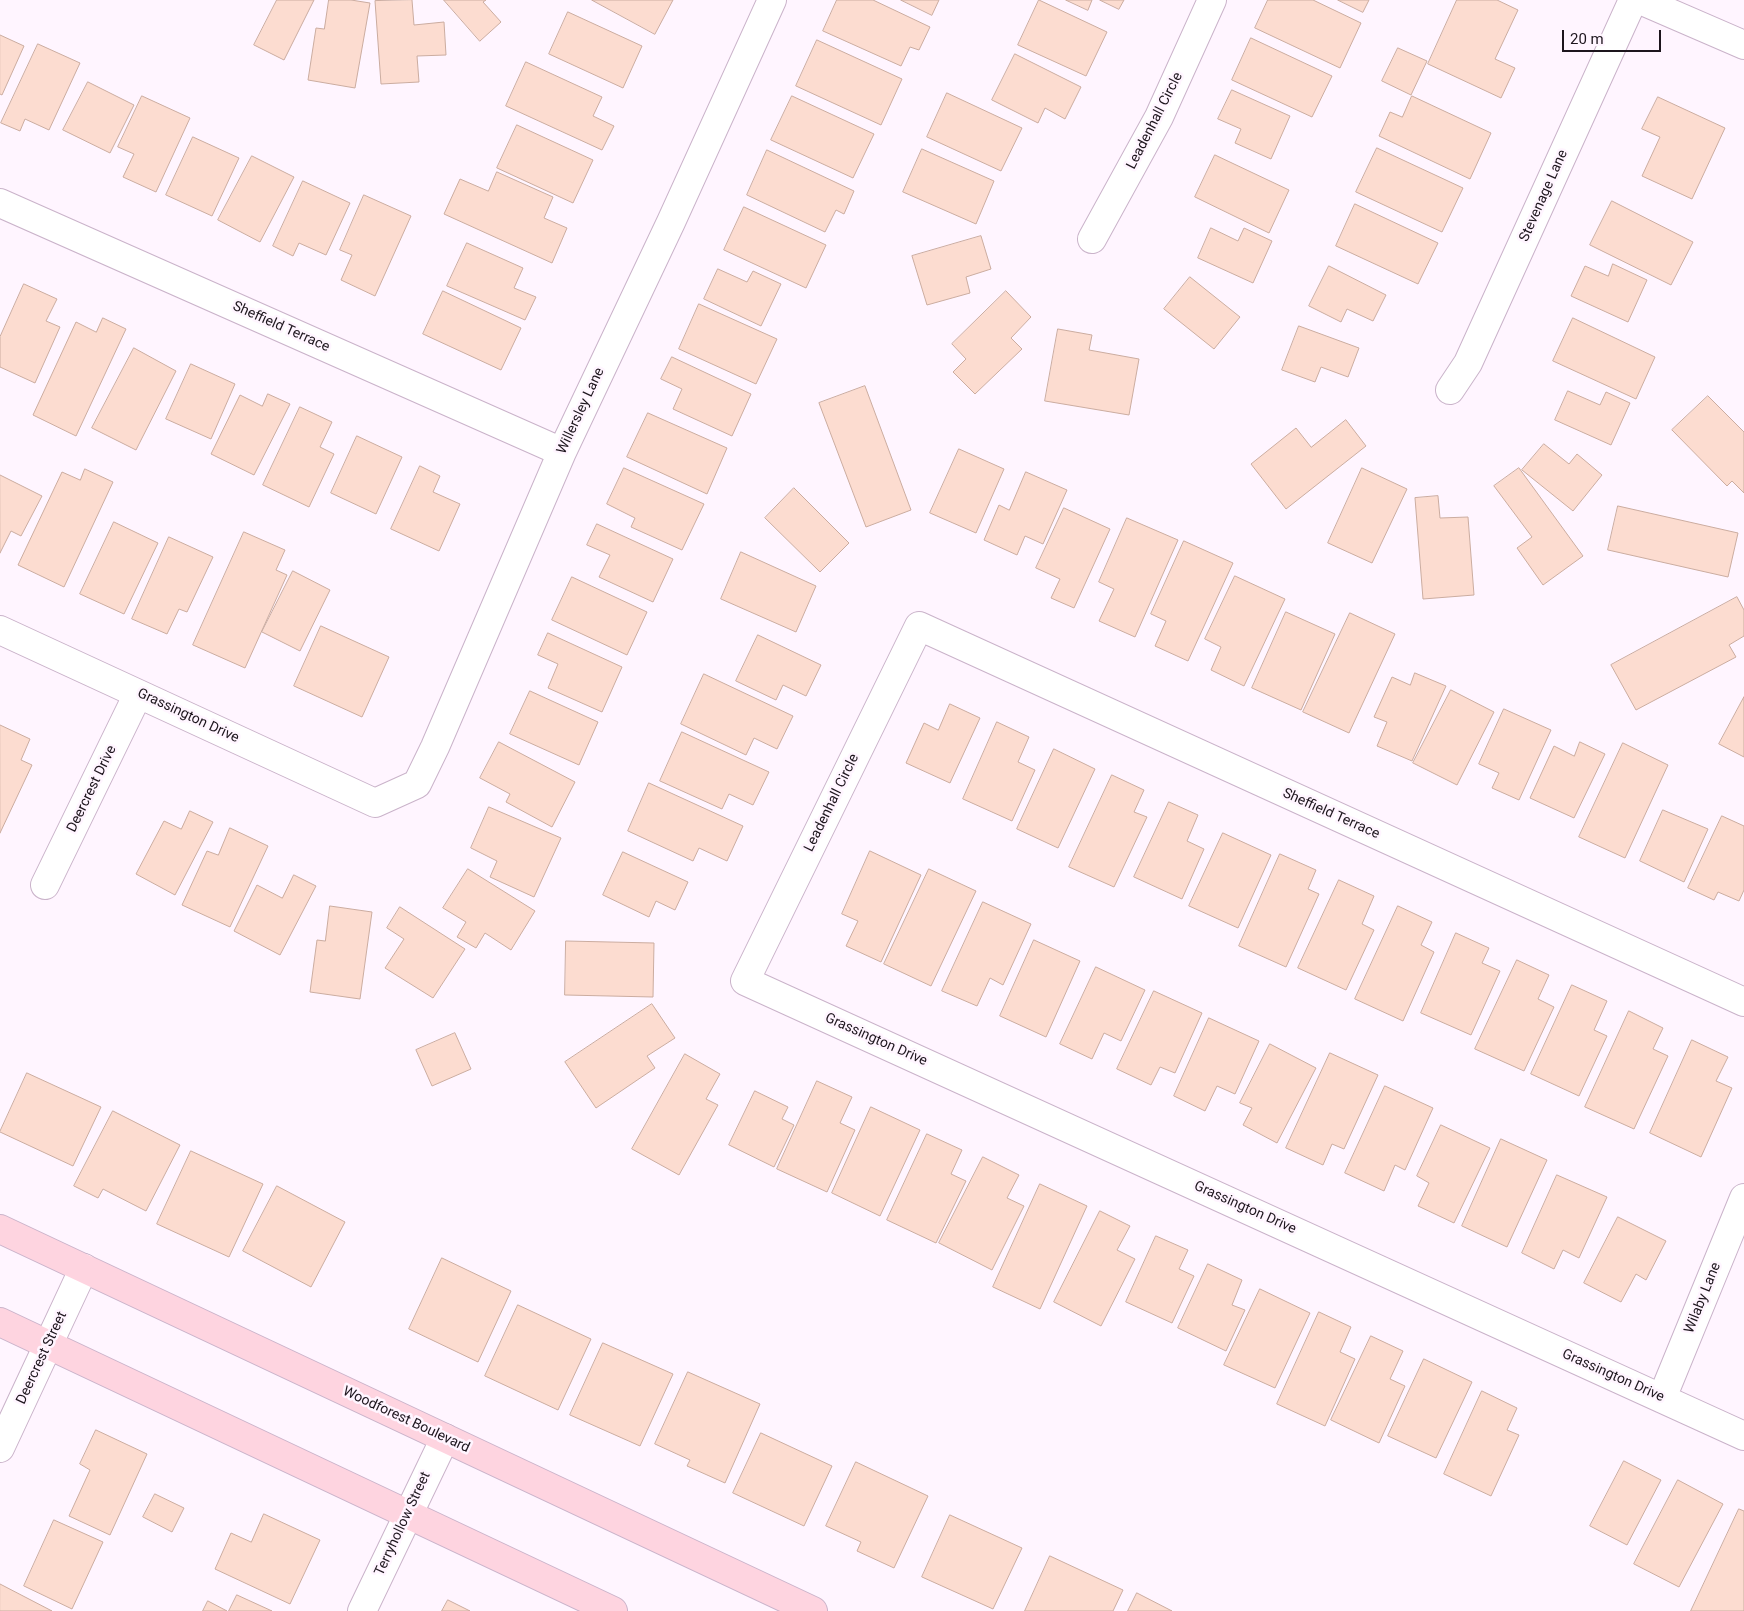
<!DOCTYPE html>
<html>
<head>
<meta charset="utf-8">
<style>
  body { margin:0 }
  #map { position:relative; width:1744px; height:1611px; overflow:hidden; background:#fff5ff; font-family:Roboto,sans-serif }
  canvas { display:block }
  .scale { position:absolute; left:1562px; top:30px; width:99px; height:22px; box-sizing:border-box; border:2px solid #1d151d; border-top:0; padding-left:6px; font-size:15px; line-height:18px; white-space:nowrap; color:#1d151d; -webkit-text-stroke:4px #fff5ff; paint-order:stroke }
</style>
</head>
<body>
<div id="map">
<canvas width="1744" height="1611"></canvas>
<div class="scale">20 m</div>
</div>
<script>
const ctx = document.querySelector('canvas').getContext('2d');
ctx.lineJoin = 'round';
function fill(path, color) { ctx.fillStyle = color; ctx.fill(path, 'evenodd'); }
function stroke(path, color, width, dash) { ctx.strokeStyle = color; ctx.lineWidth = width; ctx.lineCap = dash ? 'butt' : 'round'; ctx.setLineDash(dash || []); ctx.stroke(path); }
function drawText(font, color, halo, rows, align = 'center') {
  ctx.font = font + ' Roboto,sans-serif'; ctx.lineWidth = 5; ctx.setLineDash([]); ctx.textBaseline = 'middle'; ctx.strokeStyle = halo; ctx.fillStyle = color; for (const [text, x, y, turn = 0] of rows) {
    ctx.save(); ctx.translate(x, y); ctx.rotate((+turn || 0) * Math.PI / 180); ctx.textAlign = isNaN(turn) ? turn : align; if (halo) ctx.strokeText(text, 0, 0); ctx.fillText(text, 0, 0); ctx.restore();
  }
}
const building = new Path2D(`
  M 277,0 L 314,0 L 284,60 L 254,45 Z
  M 329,0 L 351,0 L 370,3 L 355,88 L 308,80 L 316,28 L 324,29 Z
  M 412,0 L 414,25 L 444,22 L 446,55 L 417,56 L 419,82 L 381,84 L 375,1 Z
  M 444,0 L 486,0 L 483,2 L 501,22 L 480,41 Z
  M 592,0 L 673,0 L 655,34 Z
  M 837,0 L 873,0 L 930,27 L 919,50 L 910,47 L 901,66 L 823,31 Z
  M 901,0 L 939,0 L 932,15 Z
  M 1039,0 L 1107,32 L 1086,76 L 1018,45 Z
  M 1066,0 L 1092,0 L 1088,10 Z
  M 1100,0 L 1124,0 L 1119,9 Z
  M 1268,0 L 1313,0 L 1361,23 L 1340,68 L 1255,28 Z
  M 1338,0 L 1369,0 L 1363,12 Z
  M 1457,0 L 1497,0 L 1518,10 L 1495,59 L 1515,68 L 1501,98 L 1428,64 Z
  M 568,12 L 642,46 L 623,88 L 549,54 Z
  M 0,35 L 24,46 L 2,95 L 0,94 Z
  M 1251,38 L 1332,76 L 1312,117 L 1232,80 Z
  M 817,40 L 902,79 L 881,125 L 796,86 Z
  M 38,44 L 80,63 L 49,130 L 25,119 L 20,131 L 1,123 Z
  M 1398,48 L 1427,61 L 1411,95 L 1382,81 Z
  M 1015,54 L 1081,87 L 1065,119 L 1045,108 L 1038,123 L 992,100 Z
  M 526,62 L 602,97 L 593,116 L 614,126 L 602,150 L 506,106 Z
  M 88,82 L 134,105 L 110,153 L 63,130 Z
  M 1232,90 L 1290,116 L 1271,159 L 1235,143 L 1241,129 L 1218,119 Z
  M 947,93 L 1022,128 L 1001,171 L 927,137 Z
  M 142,96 L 190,118 L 156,192 L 123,177 L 134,154 L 118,147 Z
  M 792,96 L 874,134 L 853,178 L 771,140 Z
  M 1412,96 L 1491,133 L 1470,179 L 1379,136 L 1390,112 L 1402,117 Z
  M 1658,97 L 1725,128 L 1692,199 L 1642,176 L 1660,137 L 1642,129 Z
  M 517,125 L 593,160 L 573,203 L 497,168 Z
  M 193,137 L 239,158 L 212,216 L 166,195 Z
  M 1377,148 L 1463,188 L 1442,232 L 1356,192 Z
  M 922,149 L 994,181 L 976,224 L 903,192 Z
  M 767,150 L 854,191 L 844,214 L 836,210 L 825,232 L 747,195 Z
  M 1215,155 L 1289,190 L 1269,233 L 1195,197 Z
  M 252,156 L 294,177 L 260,242 L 218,220 Z
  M 497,172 L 553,197 L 544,218 L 567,228 L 552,263 L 444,214 L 460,179 L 488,191 Z
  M 303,181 L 350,203 L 326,255 L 299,243 L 293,256 L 273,246 Z
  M 364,195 L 411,216 L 375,296 L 341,280 L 352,255 L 340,250 Z
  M 1612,201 L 1693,242 L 1671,285 L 1590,245 Z
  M 1355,204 L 1438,243 L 1418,284 L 1336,246 Z
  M 744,207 L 826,245 L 806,288 L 724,250 Z
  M 1211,228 L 1238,241 L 1244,228 L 1272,241 L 1253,283 L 1198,258 Z
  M 981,236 L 991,269 L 966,277 L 970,293 L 927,305 L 912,256 Z
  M 467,243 L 523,268 L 514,288 L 536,297 L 525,320 L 447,286 Z
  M 1613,264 L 1647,280 L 1628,322 L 1571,296 L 1585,266 L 1608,276 Z
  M 1329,266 L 1386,295 L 1373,321 L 1347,309 L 1341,322 L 1309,306 Z
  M 718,269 L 747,282 L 753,271 L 781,284 L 761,326 L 704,299 Z
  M 1190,277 L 1240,317 L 1214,349 L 1164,309 Z
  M 24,284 L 57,299 L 46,321 L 60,327 L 35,383 L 0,367 L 0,337 Z
  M 443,291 L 521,328 L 501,370 L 423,334 Z
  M 1006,291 L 1031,317 L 1011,338 L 1022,349 L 975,394 L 953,372 L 966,359 L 952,344 Z
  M 699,304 L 777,339 L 756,384 L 679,349 Z
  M 103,318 L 126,329 L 76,436 L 33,415 L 76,322 L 96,332 Z
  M 1573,318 L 1655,357 L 1636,399 L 1553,361 Z
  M 1299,326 L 1359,348 L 1348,377 L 1321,367 L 1315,382 L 1282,370 Z
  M 1058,329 L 1092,335 L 1089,350 L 1139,359 L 1129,415 L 1045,401 Z
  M 134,348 L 176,371 L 136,450 L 92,428 Z
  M 672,357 L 751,394 L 732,436 L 673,409 L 682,389 L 661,379 Z
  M 191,364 L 235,384 L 211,439 L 166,419 Z
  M 865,386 L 911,510 L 866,527 L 819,403 Z
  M 1568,391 L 1600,405 L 1606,392 L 1630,403 L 1611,445 L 1555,420 Z
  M 268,394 L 290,404 L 254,475 L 211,454 L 240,395 L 262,406 Z
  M 1708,396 L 1744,432 L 1744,493 L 1732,481 L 1727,486 L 1672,430 Z
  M 300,407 L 332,422 L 320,447 L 334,454 L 309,507 L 263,485 Z
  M 648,413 L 727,448 L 707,494 L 627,457 Z
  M 1346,420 L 1366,446 L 1286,509 L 1251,464 L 1296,428 L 1311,447 Z
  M 357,436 L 402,457 L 376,514 L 331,493 Z
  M 1544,444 L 1569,464 L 1577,454 L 1602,475 L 1573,511 L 1522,470 Z
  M 959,449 L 1004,469 L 976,533 L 930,513 Z
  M 420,466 L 440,476 L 433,492 L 460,504 L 439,551 L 391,529 Z
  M 624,468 L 704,504 L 682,550 L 631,527 L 635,518 L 607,504 Z
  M 1362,468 L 1407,489 L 1372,563 L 1328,543 Z
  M 1519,468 L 1583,556 L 1543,585 L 1517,548 L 1532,537 L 1494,486 Z
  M 85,469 L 113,482 L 64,587 L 18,565 L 62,472 L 80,480 Z
  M 1026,472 L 1067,490 L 1043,544 L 1025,536 L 1017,555 L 984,540 L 999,505 L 1009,510 Z
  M 0,475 L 42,496 L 21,536 L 11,531 L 0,553 Z
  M 794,488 L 849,543 L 820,572 L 765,518 Z
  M 1438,496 L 1440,518 L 1468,517 L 1474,595 L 1423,599 L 1415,498 Z
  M 1618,506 L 1738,533 L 1728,577 L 1608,550 Z
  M 1064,508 L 1110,529 L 1074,608 L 1051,598 L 1060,579 L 1036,568 Z
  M 1127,518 L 1178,540 L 1135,637 L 1099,621 L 1114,589 L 1099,582 Z
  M 114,522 L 158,543 L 124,614 L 80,594 Z
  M 597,524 L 673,559 L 653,602 L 599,577 L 610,555 L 587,545 Z
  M 244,532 L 285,550 L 276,570 L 287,575 L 245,668 L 193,645 Z
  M 169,537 L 213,557 L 187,612 L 179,609 L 167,634 L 132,619 Z
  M 1184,541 L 1233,563 L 1188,661 L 1155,646 L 1166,621 L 1151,614 Z
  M 741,552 L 816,586 L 796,632 L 721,599 Z
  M 293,571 L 330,590 L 300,651 L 262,632 Z
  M 1235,576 L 1285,599 L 1244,686 L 1211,670 L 1221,647 L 1205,639 Z
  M 572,577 L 647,612 L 627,655 L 552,620 Z
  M 1737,597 L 1744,610 L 1744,636 L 1729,645 L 1736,657 L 1636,710 L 1611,665 Z
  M 1286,612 L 1335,634 L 1301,710 L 1252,688 Z
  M 1350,613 L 1395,634 L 1349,733 L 1303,712 Z
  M 321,626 L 389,657 L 362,717 L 294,686 Z
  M 548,633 L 622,667 L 602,712 L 548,688 L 558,664 L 538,655 Z
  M 758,635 L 821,665 L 806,696 L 783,685 L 776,700 L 736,681 Z
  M 1415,673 L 1446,686 L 1412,761 L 1377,746 L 1387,722 L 1374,717 L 1392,677 L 1410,685 Z
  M 704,674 L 793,716 L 777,749 L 754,738 L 746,755 L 681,724 Z
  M 1451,690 L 1494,712 L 1457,785 L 1413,763 Z
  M 530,691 L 598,722 L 579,765 L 510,734 Z
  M 1744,697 L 1744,757 L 1719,744 Z
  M 950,704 L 980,718 L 950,783 L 906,763 L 924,723 L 938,730 Z
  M 1504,709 L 1551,730 L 1519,800 L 1492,788 L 1499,773 L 1479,764 Z
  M 997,722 L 1029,737 L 1018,762 L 1035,770 L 1012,821 L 963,799 Z
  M 0,725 L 30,739 L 21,760 L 32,765 L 0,833 Z
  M 682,732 L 769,772 L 753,805 L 729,794 L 722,809 L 660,781 Z
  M 499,742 L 575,782 L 552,827 L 506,802 L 510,794 L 480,778 Z
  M 1580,742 L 1605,754 L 1574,818 L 1530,798 L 1554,746 L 1574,756 Z
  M 1623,743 L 1668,765 L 1625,858 L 1579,837 Z
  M 1054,749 L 1095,769 L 1058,848 L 1017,829 Z
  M 1112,775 L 1144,790 L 1134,812 L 1147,817 L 1114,887 L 1069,867 Z
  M 649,783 L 743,826 L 727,861 L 699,848 L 693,861 L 628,831 Z
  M 1169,802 L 1198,815 L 1187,841 L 1204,849 L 1182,899 L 1134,877 Z
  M 489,807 L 561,838 L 534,897 L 490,877 L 497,861 L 471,848 Z
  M 1663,810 L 1708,829 L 1684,882 L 1640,861 Z
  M 190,811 L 213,822 L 175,895 L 136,874 L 164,821 L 181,829 Z
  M 1722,816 L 1744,826 L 1744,890 L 1739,901 L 1718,892 L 1714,900 L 1688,888 Z
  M 230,828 L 268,846 L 230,927 L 182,905 L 207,851 L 218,855 Z
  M 1223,833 L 1271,855 L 1238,928 L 1189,906 Z
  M 870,851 L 921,875 L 881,962 L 846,946 L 858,921 L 842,914 Z
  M 623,852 L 688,882 L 675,910 L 656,901 L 649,917 L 603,895 Z
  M 1280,854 L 1316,870 L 1308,889 L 1319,894 L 1286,967 L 1239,946 Z
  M 468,869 L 535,911 L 511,950 L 485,933 L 476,948 L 457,937 L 466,922 L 443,908 Z
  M 929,869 L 976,891 L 931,986 L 884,964 Z
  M 294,875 L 316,886 L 280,955 L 234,931 L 257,885 L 282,898 Z
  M 1339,880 L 1374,896 L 1362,924 L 1374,930 L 1346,990 L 1298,968 Z
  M 983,902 L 1031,924 L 1003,985 L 990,978 L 977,1006 L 942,991 Z
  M 330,906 L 372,912 L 360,999 L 310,992 L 317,940 L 325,941 Z
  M 1398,906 L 1432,922 L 1421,945 L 1434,952 L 1403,1021 L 1355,999 Z
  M 400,907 L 465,949 L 433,998 L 385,968 L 404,939 L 387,928 Z
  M 1456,933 L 1489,948 L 1482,963 L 1500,971 L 1471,1035 L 1421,1013 Z
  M 1034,940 L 1080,961 L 1046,1037 L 1000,1016 Z
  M 566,941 L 654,943 L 653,997 L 565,995 Z
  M 1517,960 L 1549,975 L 1538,999 L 1554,1007 L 1524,1071 L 1475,1049 Z
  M 1096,967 L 1145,990 L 1121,1041 L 1104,1033 L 1092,1059 L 1060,1044 Z
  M 1572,985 L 1607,1001 L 1594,1030 L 1607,1036 L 1579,1096 L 1531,1074 Z
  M 1154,991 L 1202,1013 L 1175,1073 L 1160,1067 L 1151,1085 L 1117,1069 Z
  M 652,1004 L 675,1038 L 647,1056 L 655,1068 L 596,1108 L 565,1062 Z
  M 1629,1011 L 1663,1028 L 1653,1049 L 1668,1056 L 1634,1129 L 1585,1107 Z
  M 1209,1018 L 1259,1041 L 1235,1094 L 1217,1086 L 1205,1111 L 1174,1096 Z
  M 455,1033 L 471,1069 L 432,1086 L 416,1050 Z
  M 1692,1040 L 1728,1057 L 1716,1081 L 1732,1088 L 1701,1157 L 1650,1133 Z
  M 1270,1044 L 1316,1068 L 1277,1143 L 1243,1125 L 1252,1108 L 1240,1103 Z
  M 1330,1053 L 1378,1075 L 1344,1149 L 1332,1144 L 1323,1165 L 1286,1148 Z
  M 685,1054 L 720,1074 L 706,1099 L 718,1105 L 679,1175 L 632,1149 Z
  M 27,1073 L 101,1107 L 73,1166 L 0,1132 Z
  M 817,1081 L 852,1097 L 840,1123 L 855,1130 L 827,1192 L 777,1169 Z
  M 1385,1086 L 1433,1108 L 1405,1170 L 1395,1165 L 1384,1191 L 1345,1173 Z
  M 755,1091 L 788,1107 L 782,1119 L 794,1125 L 774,1167 L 729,1145 Z
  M 871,1107 L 920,1130 L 880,1216 L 832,1193 Z
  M 113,1111 L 180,1145 L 146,1211 L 103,1189 L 98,1198 L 74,1186 Z
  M 1441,1125 L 1490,1148 L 1454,1223 L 1418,1206 L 1429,1183 L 1417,1176 Z
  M 927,1134 L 962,1150 L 951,1174 L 966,1181 L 936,1243 L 887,1220 Z
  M 1501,1139 L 1547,1160 L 1507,1247 L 1462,1226 Z
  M 191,1151 L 263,1184 L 229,1257 L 157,1224 Z
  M 983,1157 L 1019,1175 L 1007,1198 L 1024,1206 L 992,1270 L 939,1243 Z
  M 1557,1175 L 1607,1197 L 1579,1258 L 1563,1250 L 1554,1269 L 1522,1253 Z
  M 1040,1184 L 1087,1206 L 1040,1309 L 993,1287 Z
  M 277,1186 L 345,1222 L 311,1287 L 243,1251 Z
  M 1100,1211 L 1130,1226 L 1117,1250 L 1135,1259 L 1101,1326 L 1054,1302 Z
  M 1618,1217 L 1666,1241 L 1646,1280 L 1636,1274 L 1621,1302 L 1584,1283 Z
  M 1156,1236 L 1188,1250 L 1179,1269 L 1194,1276 L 1172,1323 L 1126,1302 Z
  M 442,1258 L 511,1291 L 478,1362 L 409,1329 Z
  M 1208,1264 L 1242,1280 L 1232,1305 L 1245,1310 L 1226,1351 L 1178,1328 Z
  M 1260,1289 L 1310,1313 L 1275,1388 L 1224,1365 Z
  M 518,1305 L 591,1339 L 558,1410 L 485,1376 Z
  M 1319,1312 L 1351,1327 L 1340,1352 L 1355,1359 L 1325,1426 L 1277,1404 Z
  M 1371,1336 L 1403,1351 L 1390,1379 L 1405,1386 L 1379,1443 L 1331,1420 Z
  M 603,1343 L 673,1374 L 640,1446 L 570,1415 Z
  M 1424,1359 L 1472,1382 L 1436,1458 L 1388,1436 Z
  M 688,1372 L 760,1404 L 725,1483 L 687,1466 L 690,1460 L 655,1444 Z
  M 1482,1391 L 1517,1408 L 1507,1430 L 1519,1435 L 1491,1496 L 1444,1474 Z
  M 96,1430 L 147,1454 L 110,1535 L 69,1516 L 90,1470 L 80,1464 Z
  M 761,1433 L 832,1466 L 804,1526 L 733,1493 Z
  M 1624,1461 L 1661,1480 L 1627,1545 L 1590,1526 Z
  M 856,1462 L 928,1496 L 894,1568 L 857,1551 L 861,1542 L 826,1526 Z
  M 1678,1480 L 1723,1504 L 1679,1587 L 1634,1564 Z
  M 155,1494 L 184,1508 L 172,1532 L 143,1517 Z
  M 1739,1509 L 1744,1511 L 1744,1611 L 1691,1611 Z
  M 264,1514 L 320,1540 L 290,1604 L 215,1569 L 231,1533 L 251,1542 Z
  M 950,1515 L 1022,1548 L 993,1609 L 922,1577 Z
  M 54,1520 L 103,1542 L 72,1609 L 24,1586 Z
  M 1050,1556 L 1123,1590 L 1113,1611 L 1025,1611 Z
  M 0,1584 L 52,1611 L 0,1611 Z
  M 1137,1593 L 1172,1611 L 1128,1611 Z
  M 237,1595 L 272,1611 L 229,1611 Z
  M 448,1600 L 470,1611 L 442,1611 Z
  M 208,1601 L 227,1611 L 203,1611 Z`);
const minor = new Path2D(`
  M 1640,0 L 1744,45
  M 0,203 L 562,452
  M 1092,239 L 1159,117 L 1212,0
  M 1450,390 L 1468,363 L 1633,0
  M 0,630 L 375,803 L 417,784 L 435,747 L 562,452 L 671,222 L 772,0
  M 45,885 L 138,694
  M 1744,1002 L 919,626 L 745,981 L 1744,1436
  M 1662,1398 L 1744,1198
  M 0,1448 L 84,1268
  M 362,1611 L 445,1438`);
const secondary = new Path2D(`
  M 0,1229 L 813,1611
  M 0,1322 L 613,1611`);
const streetNames = [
  ["Leadenhall Circle",1155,121,-63],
  ["Stevenage Lane",1544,196,-66],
  ["Sheffield Terrace",281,327,24],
  ["Willersley Lane",581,411,-65],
  ["Grassington Drive",188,716,25],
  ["Deercrest Drive",92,789,-64],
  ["Leadenhall Circle",832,803,-64],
  ["Sheffield Terrace",1331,814,24],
  ["Grassington Drive",876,1040,24],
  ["Grassington Drive",1245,1208,24],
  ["Wilaby Lane",1703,1298,-68],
  ["Deercrest Street",42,1358,-65],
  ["Grassington Drive",1613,1376,24],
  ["Woodforest Boulevard",406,1420,25],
  ["Terryhollow Street",403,1524,-65]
];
fill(building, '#fcdcd0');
stroke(building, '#cbaca0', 1);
stroke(minor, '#cab3ca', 30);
stroke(secondary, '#cab3ca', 30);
stroke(minor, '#fff', 28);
stroke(secondary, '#fed4e0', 28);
drawText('14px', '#1d151d', '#fff5ff', streetNames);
</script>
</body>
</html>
